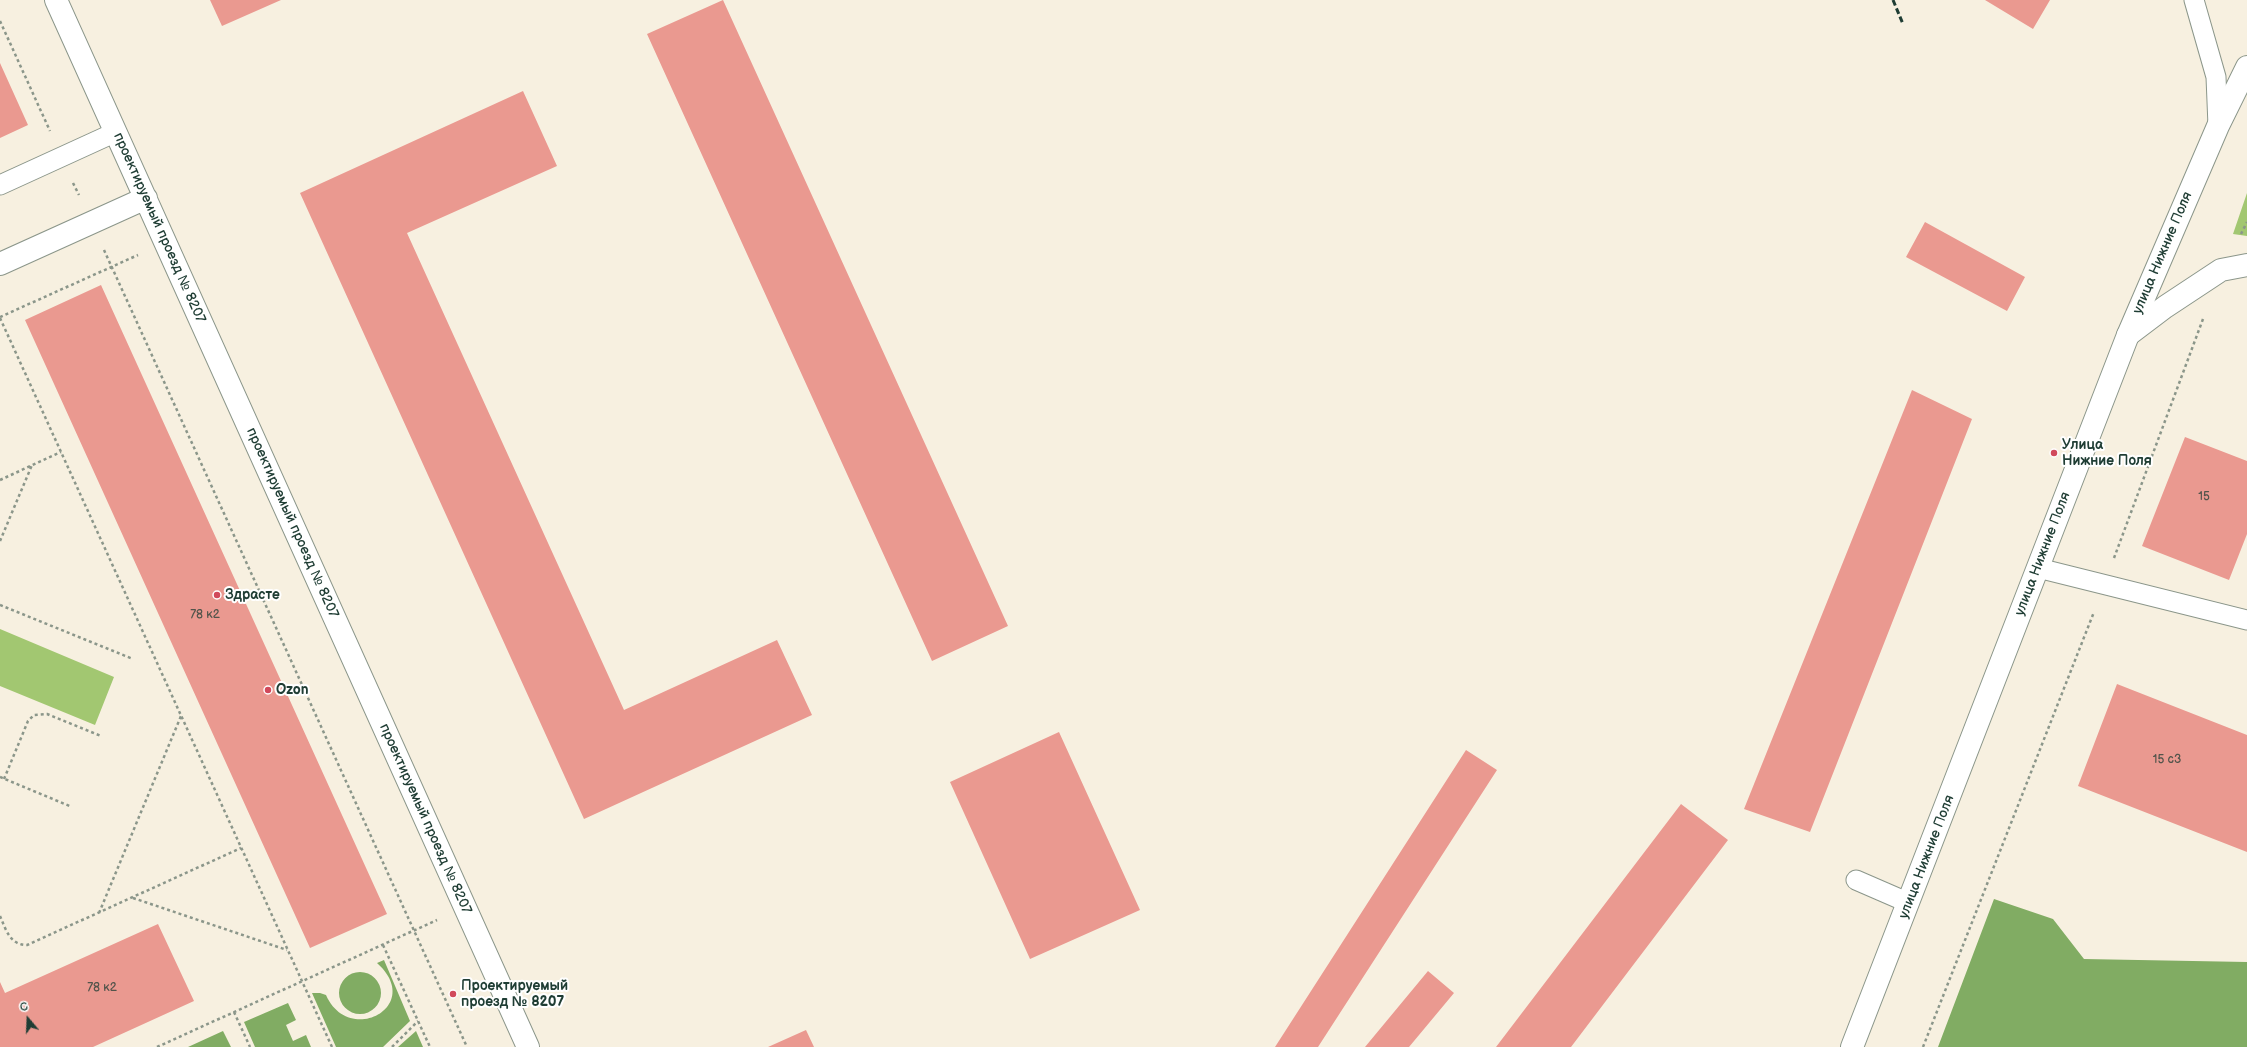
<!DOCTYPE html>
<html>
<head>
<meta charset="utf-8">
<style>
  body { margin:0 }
  #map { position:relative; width:2247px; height:1047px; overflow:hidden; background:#f7f0e0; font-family:"Balsamiq Sans",sans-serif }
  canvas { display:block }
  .north { position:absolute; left:8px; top:999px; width:40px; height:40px; -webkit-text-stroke:3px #fff; paint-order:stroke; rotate:341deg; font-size:11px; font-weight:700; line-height:16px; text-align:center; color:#1f3d34 }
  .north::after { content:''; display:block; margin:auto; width:14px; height:18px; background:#1f3d34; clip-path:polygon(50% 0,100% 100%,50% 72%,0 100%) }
</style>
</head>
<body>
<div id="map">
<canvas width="2247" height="1047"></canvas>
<div class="north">С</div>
</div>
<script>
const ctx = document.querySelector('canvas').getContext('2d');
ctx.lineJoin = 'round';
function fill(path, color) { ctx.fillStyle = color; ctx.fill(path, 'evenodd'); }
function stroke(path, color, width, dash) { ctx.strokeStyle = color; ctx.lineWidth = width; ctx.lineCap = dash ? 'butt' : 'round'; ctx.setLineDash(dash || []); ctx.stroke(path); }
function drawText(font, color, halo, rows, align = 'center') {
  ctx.font = font + ' "Balsamiq Sans",sans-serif'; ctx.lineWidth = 4; ctx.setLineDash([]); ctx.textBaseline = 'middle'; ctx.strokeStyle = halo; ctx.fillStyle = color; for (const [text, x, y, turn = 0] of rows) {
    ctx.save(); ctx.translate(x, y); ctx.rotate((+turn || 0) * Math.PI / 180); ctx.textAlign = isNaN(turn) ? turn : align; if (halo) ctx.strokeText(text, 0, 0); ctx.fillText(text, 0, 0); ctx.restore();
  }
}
const green = new Path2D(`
  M 2247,193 L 2247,236 L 2233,234 Z
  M 0,629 L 114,677 L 95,725 L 0,686 Z`);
const forest = new Path2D(`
  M 1994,899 L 2053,919 L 2084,959 L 2247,962 L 2247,1047 L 1938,1047 Z
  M 384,960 L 410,1021 L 383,1047 L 336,1047 L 312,993 L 320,993 L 326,995 C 349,1047 425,1006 377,963 Z
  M339 993a21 21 0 1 1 42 0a21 21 0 1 1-42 0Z
  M 288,1003 L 296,1020 L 286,1025 L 293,1041 L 306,1035 L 311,1047 L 255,1047 L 244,1022 Z
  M 223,1031 L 231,1047 L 188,1047 Z
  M 416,1031 L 423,1047 L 398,1047 Z`);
const building = new Path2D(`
  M 210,0 L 281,0 L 222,26 Z
  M 723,0 L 1008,626 L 932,661 L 647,34 Z
  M 1985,0 L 2050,0 L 2033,29 Z
  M 0,63 L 28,125 L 0,138 Z
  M 523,91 L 557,166 L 407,233 L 624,710 L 777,640 L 812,715 L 584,819 L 300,193 Z
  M 1925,222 L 2025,277 L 2007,311 L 1906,257 Z
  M 101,285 L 387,914 L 310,948 L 25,320 Z
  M 1912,390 L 1972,419 L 1810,832 L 1744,809 Z
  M 2185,437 L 2247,461 L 2247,534 L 2229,580 L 2142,546 Z
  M 2117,684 L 2247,735 L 2247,852 L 2078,786 Z
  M 1059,732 L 1140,910 L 1030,959 L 950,782 Z
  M 1466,750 L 1497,770 L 1318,1047 L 1275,1047 Z
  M 1681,804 L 1728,840 L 1571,1047 L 1496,1047 Z
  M 158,924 L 194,1001 L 93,1047 L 0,1047 L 0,982 L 5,993 Z
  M 1428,971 L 1454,993 L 1409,1047 L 1365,1047 Z
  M 806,1030 L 814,1047 L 768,1047 Z`);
const path = new Path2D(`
  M 0,21 L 50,131
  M 73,183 L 79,195
  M 2241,234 L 2247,222
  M 104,250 L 467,1047
  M 0,317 L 138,255
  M 0,318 L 332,1047
  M 0,480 L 61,452
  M 0,541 L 32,465
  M 2114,558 L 2203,319
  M 0,605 L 133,659
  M 0,777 L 72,807
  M 4,779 L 28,721 L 34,715 L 47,714 L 101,736
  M 133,898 L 287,950
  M 99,913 L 181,716
  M 0,916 C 6,930 10,945 27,945 L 241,848
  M 383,945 L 430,1047
  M 234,1012 L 250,1047
  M 157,1047 L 437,920
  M 392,1047 L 418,1021
  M 1923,1047 L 2094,612`);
const service = new Path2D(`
  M 2194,0 L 2216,77 L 2218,126
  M 0,185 L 116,132
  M 2038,568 L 2247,620
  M 1856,880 L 1909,903`);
const minor = new Path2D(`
  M 56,0 L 528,1047
  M 0,264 L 146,198`);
const tertiary = new Path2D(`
  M 2128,335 L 2165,307 L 2221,270 L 2247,265`);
const secondary = new Path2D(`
  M 1852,1047 L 2128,335 L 2218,126 L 2247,67`);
const rail = new Path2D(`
  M 1893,0 L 1903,24`);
const markers = [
  [2054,453,4,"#d1495b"],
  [217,595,4,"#d1495b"],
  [268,690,4,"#d1495b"],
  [453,994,4,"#d1495b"]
];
const numberNames = [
  ["15",2204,497],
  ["78 к2",205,615],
  ["15 c3",2167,760],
  ["78 к2",102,988]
];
const streetNames = [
  ["проектируемый проезд № 8207",159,228,66],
  ["улица Нижние Поля",2163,253,-67],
  ["проектируемый проезд № 8207",292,523,66],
  ["улица Нижние Поля",2043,554,-69],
  ["проектируемый проезд № 8207",425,819,66],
  ["улица Нижние Поля",1927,857,-69]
];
const poiNames = [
  ["Улица",2062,445],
  ["Нижние Поля",2062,461],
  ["Здрасте",225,595],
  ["Ozon",276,690],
  ["Проектируемый",461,986],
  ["проезд № 8207",461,1002]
];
fill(green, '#a2c771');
fill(forest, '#81ac63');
fill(building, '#ea9990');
stroke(service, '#8b968a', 21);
stroke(minor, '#8b968a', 24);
stroke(tertiary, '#8b968a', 24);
stroke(secondary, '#8b968a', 24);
stroke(path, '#8b968a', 2.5, [3, 3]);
stroke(service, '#fff', 19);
stroke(minor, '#fff', 22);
stroke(tertiary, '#fff', 22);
stroke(secondary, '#fff', 22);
stroke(rail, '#1f3d34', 3, [6, 3]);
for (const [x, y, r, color] of markers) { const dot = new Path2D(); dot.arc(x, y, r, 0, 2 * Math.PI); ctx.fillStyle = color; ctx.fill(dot); stroke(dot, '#fff', 1.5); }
drawText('12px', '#52544b', null, numberNames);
drawText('14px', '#1f3d34', '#fff', streetNames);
drawText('bold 14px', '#1f3d34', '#fff', poiNames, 'left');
</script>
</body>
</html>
